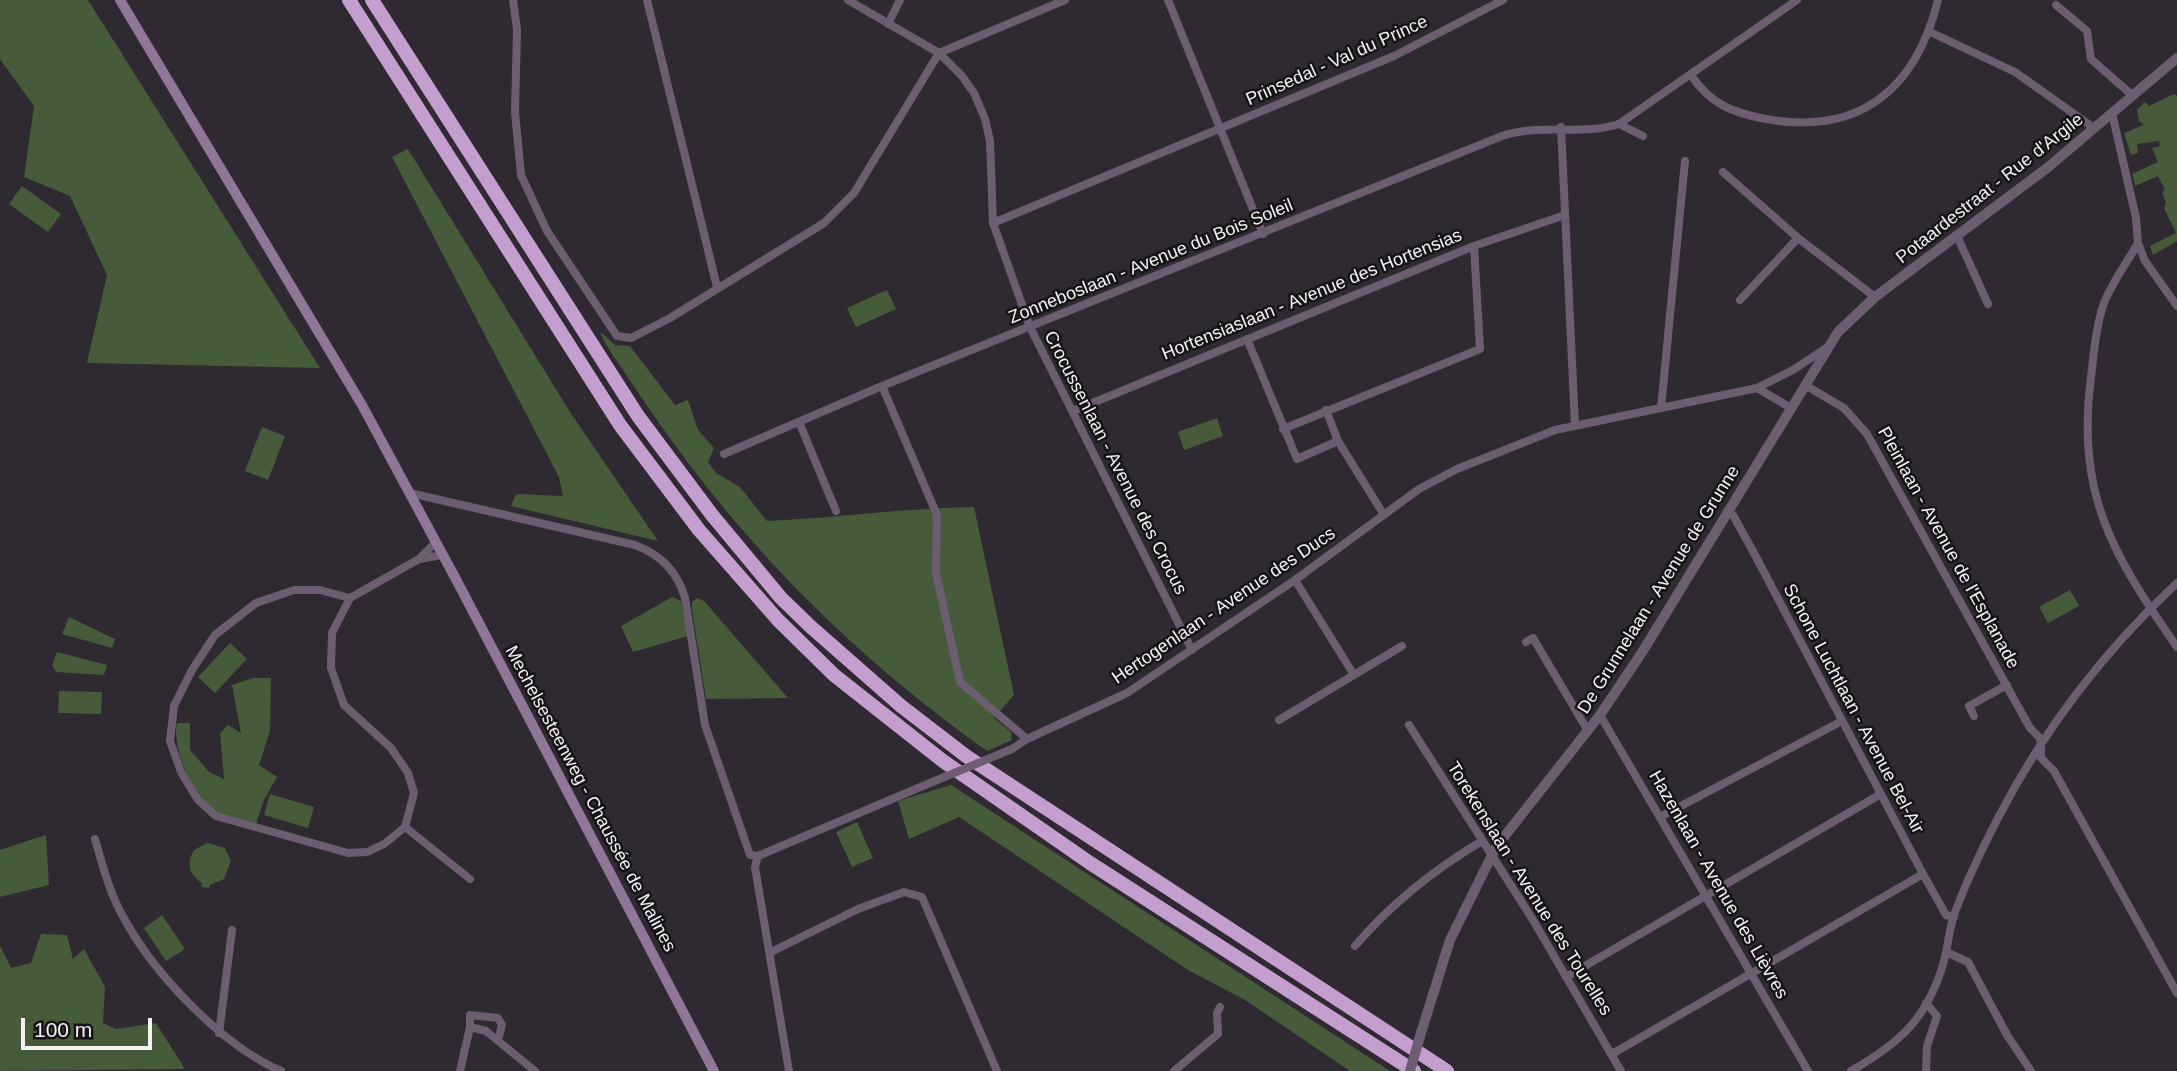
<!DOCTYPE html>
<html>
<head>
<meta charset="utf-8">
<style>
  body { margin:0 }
  #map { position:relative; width:2177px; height:1071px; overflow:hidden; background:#2f2a31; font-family:Arial,sans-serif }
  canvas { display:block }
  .scale { position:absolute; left:21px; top:1018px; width:131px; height:32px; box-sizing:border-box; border:4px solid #f5f1f6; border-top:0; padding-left:9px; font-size:21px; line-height:24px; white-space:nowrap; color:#f5f1f6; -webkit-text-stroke:5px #161417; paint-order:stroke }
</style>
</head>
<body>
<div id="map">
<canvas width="2177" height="1071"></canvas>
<div class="scale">100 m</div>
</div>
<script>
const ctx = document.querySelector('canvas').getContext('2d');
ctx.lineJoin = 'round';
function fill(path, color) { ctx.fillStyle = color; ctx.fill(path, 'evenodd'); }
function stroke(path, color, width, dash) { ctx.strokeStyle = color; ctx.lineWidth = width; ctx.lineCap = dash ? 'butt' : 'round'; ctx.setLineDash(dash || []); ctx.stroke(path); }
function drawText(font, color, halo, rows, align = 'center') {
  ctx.font = font + ' Arial,sans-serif'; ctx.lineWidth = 5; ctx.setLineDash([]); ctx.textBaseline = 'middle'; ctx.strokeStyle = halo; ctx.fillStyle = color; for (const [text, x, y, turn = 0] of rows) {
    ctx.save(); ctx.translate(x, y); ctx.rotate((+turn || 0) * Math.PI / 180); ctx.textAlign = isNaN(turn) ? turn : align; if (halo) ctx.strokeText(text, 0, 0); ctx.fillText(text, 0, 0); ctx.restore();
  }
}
const green = new Path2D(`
  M 0,0 L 88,0 L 320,368 L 87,363 L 107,275 L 70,196 L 24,177 L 34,106 L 0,59 Z
  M 2174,94 L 2177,96 L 2177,241 L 2153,255 L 2150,246 L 2176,233 L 2164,208 L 2166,203 L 2162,192 L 2165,190 L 2158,176 L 2135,186 L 2132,174 L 2158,162 L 2152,148 L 2160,146 L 2159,141 L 2137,144 L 2138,153 L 2131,155 L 2124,133 L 2144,125 L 2139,121 L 2137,110 L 2145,102 L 2149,106 Z
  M 408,149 L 570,412 L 658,541 L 511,506 L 516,494 L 563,496 L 559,477 L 392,157 Z
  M 22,186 L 61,214 L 48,232 L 9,204 Z
  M 887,290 L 896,309 L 856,327 L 847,308 Z
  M 601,332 L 615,345 L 630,346 L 675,405 L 688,400 L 698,430 L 714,448 L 708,462 L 716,473 L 740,487 L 767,521 C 836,518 905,508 974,507 L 1014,695 L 994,718 L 1011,732 L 1012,740 L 987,751 C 842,647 732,534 633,385 C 626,373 601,341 601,332 Z
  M 1217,418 L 1223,436 L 1184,450 L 1178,432 Z
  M 262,427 L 285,436 L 268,480 L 245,471 Z
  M 2070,590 L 2079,606 L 2048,623 L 2039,607 Z
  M 672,597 L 681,601 L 688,636 L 633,652 L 621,626 Z
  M 697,598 L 704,601 L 788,698 L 706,699 L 692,610 L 692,602 Z
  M 69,617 L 115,639 L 112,648 L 62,634 Z
  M 230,643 L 247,659 L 215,693 L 198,677 Z
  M 57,652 L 107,665 L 104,675 L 56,672 L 52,666 Z
  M 253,678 L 271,678 L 270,731 L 259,765 L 277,777 L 264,800 L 256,824 C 244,821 229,819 218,814 C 195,803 171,747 177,723 L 190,723 L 190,750 L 209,772 L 224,779 L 220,733 L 228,725 L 241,733 L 232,685 Z
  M 59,691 L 102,692 L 101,714 L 58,713 Z
  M 951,785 L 1390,1071 L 1350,1071 L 1245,1000 L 1188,970 L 959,817 L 909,839 L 898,801 Z
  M 270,794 L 314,807 L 308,828 L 264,815 Z
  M 857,822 L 873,858 L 852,867 L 836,832 Z
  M 46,835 L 49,885 L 0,897 L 0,850 Z
  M 207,843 L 225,848 L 231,861 L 224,879 L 210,885 L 209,888 L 201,887 L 202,883 C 189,875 186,863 194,850 Z
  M 162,915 L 185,949 L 166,961 L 144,928 Z
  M 41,934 L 67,935 L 73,959 L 84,949 L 105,987 L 103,1023 L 116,1029 L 156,1023 L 185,1069 L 0,1071 L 0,946 L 11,968 L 31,963 Z`);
const minor = new Path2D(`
  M 513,0 L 517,30 L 515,112 L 521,175 L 547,231 L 617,336 L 631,338 L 670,318 L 824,223 L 854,193 L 939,53
  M 647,0 L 717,287
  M 848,0 L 939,53 L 962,76 L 974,93 L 985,119 L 990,141 L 993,223 L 1030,327 L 1192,650
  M 1168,0 L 1263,234
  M 2056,5 L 2087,31 L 2091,59 L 2133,96
  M 888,24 L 900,0
  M 1928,31 L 2015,72 L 2094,128
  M 939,53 L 1065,0
  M 1691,75 C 1710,104 1733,113 1766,119 C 1860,136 1916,89 1938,0
  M 2112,113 L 2136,218 L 2138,243 L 2145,261 L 2177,306
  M 1619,124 L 1643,136
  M 1561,127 L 1575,425
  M 1723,172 L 1798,238 L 1875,297
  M 993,223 L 1394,56 L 1503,0
  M 1957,236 L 1988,304
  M 2138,243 C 2127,263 2112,282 2104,303 C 2096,326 2094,352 2091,377 C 2076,494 2112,554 2177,647
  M 1740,300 L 1798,238
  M 1247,339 L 1297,459 L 1338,441
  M 1805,385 L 1844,408 L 1867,434 L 2030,728 L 2040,738 L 2041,747
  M 882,386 L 937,515 L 936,573 L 960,682 L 1027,739
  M 1757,388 L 1791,408
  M 1661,408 L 1685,161
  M 1326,410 L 1338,441 L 1384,515
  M 1073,411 L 1474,246 L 1565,215
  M 799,422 L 836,511
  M 1283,429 L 1480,349 L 1474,246
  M 724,454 L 882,386 L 1502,136 C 1542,123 1582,136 1619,124 L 1797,0
  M 410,493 L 635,545 C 661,555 677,571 685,598 L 705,725 L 750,855 L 758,856
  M 1727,511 L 1733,515 L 1755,555 L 1923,874 L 1946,915 L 1954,917
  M 419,559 L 443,555
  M 1295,580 L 1354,675
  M 350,598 L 332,633 L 331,668 L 344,705 L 391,748 L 408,773 L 414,793 L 405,827 L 384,844 L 367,852 L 348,853 L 216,816 L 198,800 L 181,772 L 170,741 L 174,706 L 192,670 L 215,635 L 256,603 L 294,590 L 320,590 L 350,598 L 419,559 L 436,542
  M 1526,642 L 1533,638 L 1588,731
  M 1600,715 L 1808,1071
  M 1974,716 L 1969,706 L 2007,685
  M 1279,720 L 1402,646
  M 1409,725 L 1533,920 L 1621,1071
  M 2041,748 L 2041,758 L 2054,771 L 2177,993
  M 1012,749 L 1027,739 L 1127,693 L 1295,580 L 1419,489 L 1457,469 L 1555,430 L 1757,388 L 1793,370 L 1826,348
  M 1660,817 L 1842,721
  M 405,827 L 470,879
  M 95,839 C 103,867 110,895 125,920 C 155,975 223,1046 281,1071
  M 1355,946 C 1390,905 1435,869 1482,841
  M 771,952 L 858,909 L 904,892 L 922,897 L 997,1071
  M 1946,952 L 1968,962 L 2007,1035 L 2031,1071
  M 1566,977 L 1881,794
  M 219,1033 L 232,930
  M 498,1040 L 502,1025 L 498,1018 L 470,1015 L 470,1027 L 486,1031 L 535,1071
  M 1612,1054 L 1923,874
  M 460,1071 L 470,1027
  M 789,1071 L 755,867 L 758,856 L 918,788
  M 1174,1071 L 1218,1034 L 1217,1013 L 1220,1007
  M 1851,1071 C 1900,1043 1928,1018 1944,961 C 1948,946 1949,930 1954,915 C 1966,882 1982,849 1998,818 C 2043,731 2105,650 2177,583
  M 1926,1071 L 1927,1046 L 1937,1016 L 1926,1003`);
const tertiary = new Path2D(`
  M 1421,1033 L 1450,940 L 1496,847 L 1600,715 L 1641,654 L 1838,332 L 1875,297 L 2047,168 L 2177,58`);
const secondary = new Path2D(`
  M 120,0 L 362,405 L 457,581 L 714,1071`);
const motorway = new Path2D(`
  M 349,0 L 620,425 L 699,530 L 778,620 L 834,675 L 943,761 L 1090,863 L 1414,1071
  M 372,0 L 638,416 L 712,515 L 781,598 L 811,627 L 901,706 L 966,756 L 1447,1071`);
const minorBridge = new Path2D(`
  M 918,788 L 1012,749`);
const tertiaryBridge = new Path2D(`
  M 1410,1071 L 1421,1033`);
const streetNames = [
  ["Prinsedal - Val du Prince",1337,61,-24],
  ["Potaardestraat - Rue d'Argile",1990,189,-38],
  ["Zonneboslaan - Avenue du Bois Soleil",1151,262,-22],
  ["Hortensiaslaan - Avenue des Hortensias",1312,295,-22],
  ["Crocussenlaan - Avenue des Crocus",1115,463,63],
  ["Pleinlaan - Avenue de l'Esplanade",1948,548,61],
  ["De Grunnelaan - Avenue de Grunne",1659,590,-58],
  ["Hertogenlaan - Avenue des Ducs",1224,606,-34],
  ["Schone Luchtlaan - Avenue Bel-Air",1853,709,62],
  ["Mechelsesteenweg - Chaussée de Malines",590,799,62],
  ["Hazenlaan - Avenue des Lièvres",1718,885,60],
  ["Torekenslaan - Avenue des Tourelles",1529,889,58]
];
fill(green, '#455b3a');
stroke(minor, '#6c5d71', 8);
stroke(tertiary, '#6c5d71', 10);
stroke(secondary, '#907797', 10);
stroke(motorway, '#c49ecf', 14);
stroke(minorBridge, '#6c5d71', 8);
stroke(tertiaryBridge, '#6c5d71', 10);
drawText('18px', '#f5f1f6', '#161417', streetNames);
</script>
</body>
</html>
